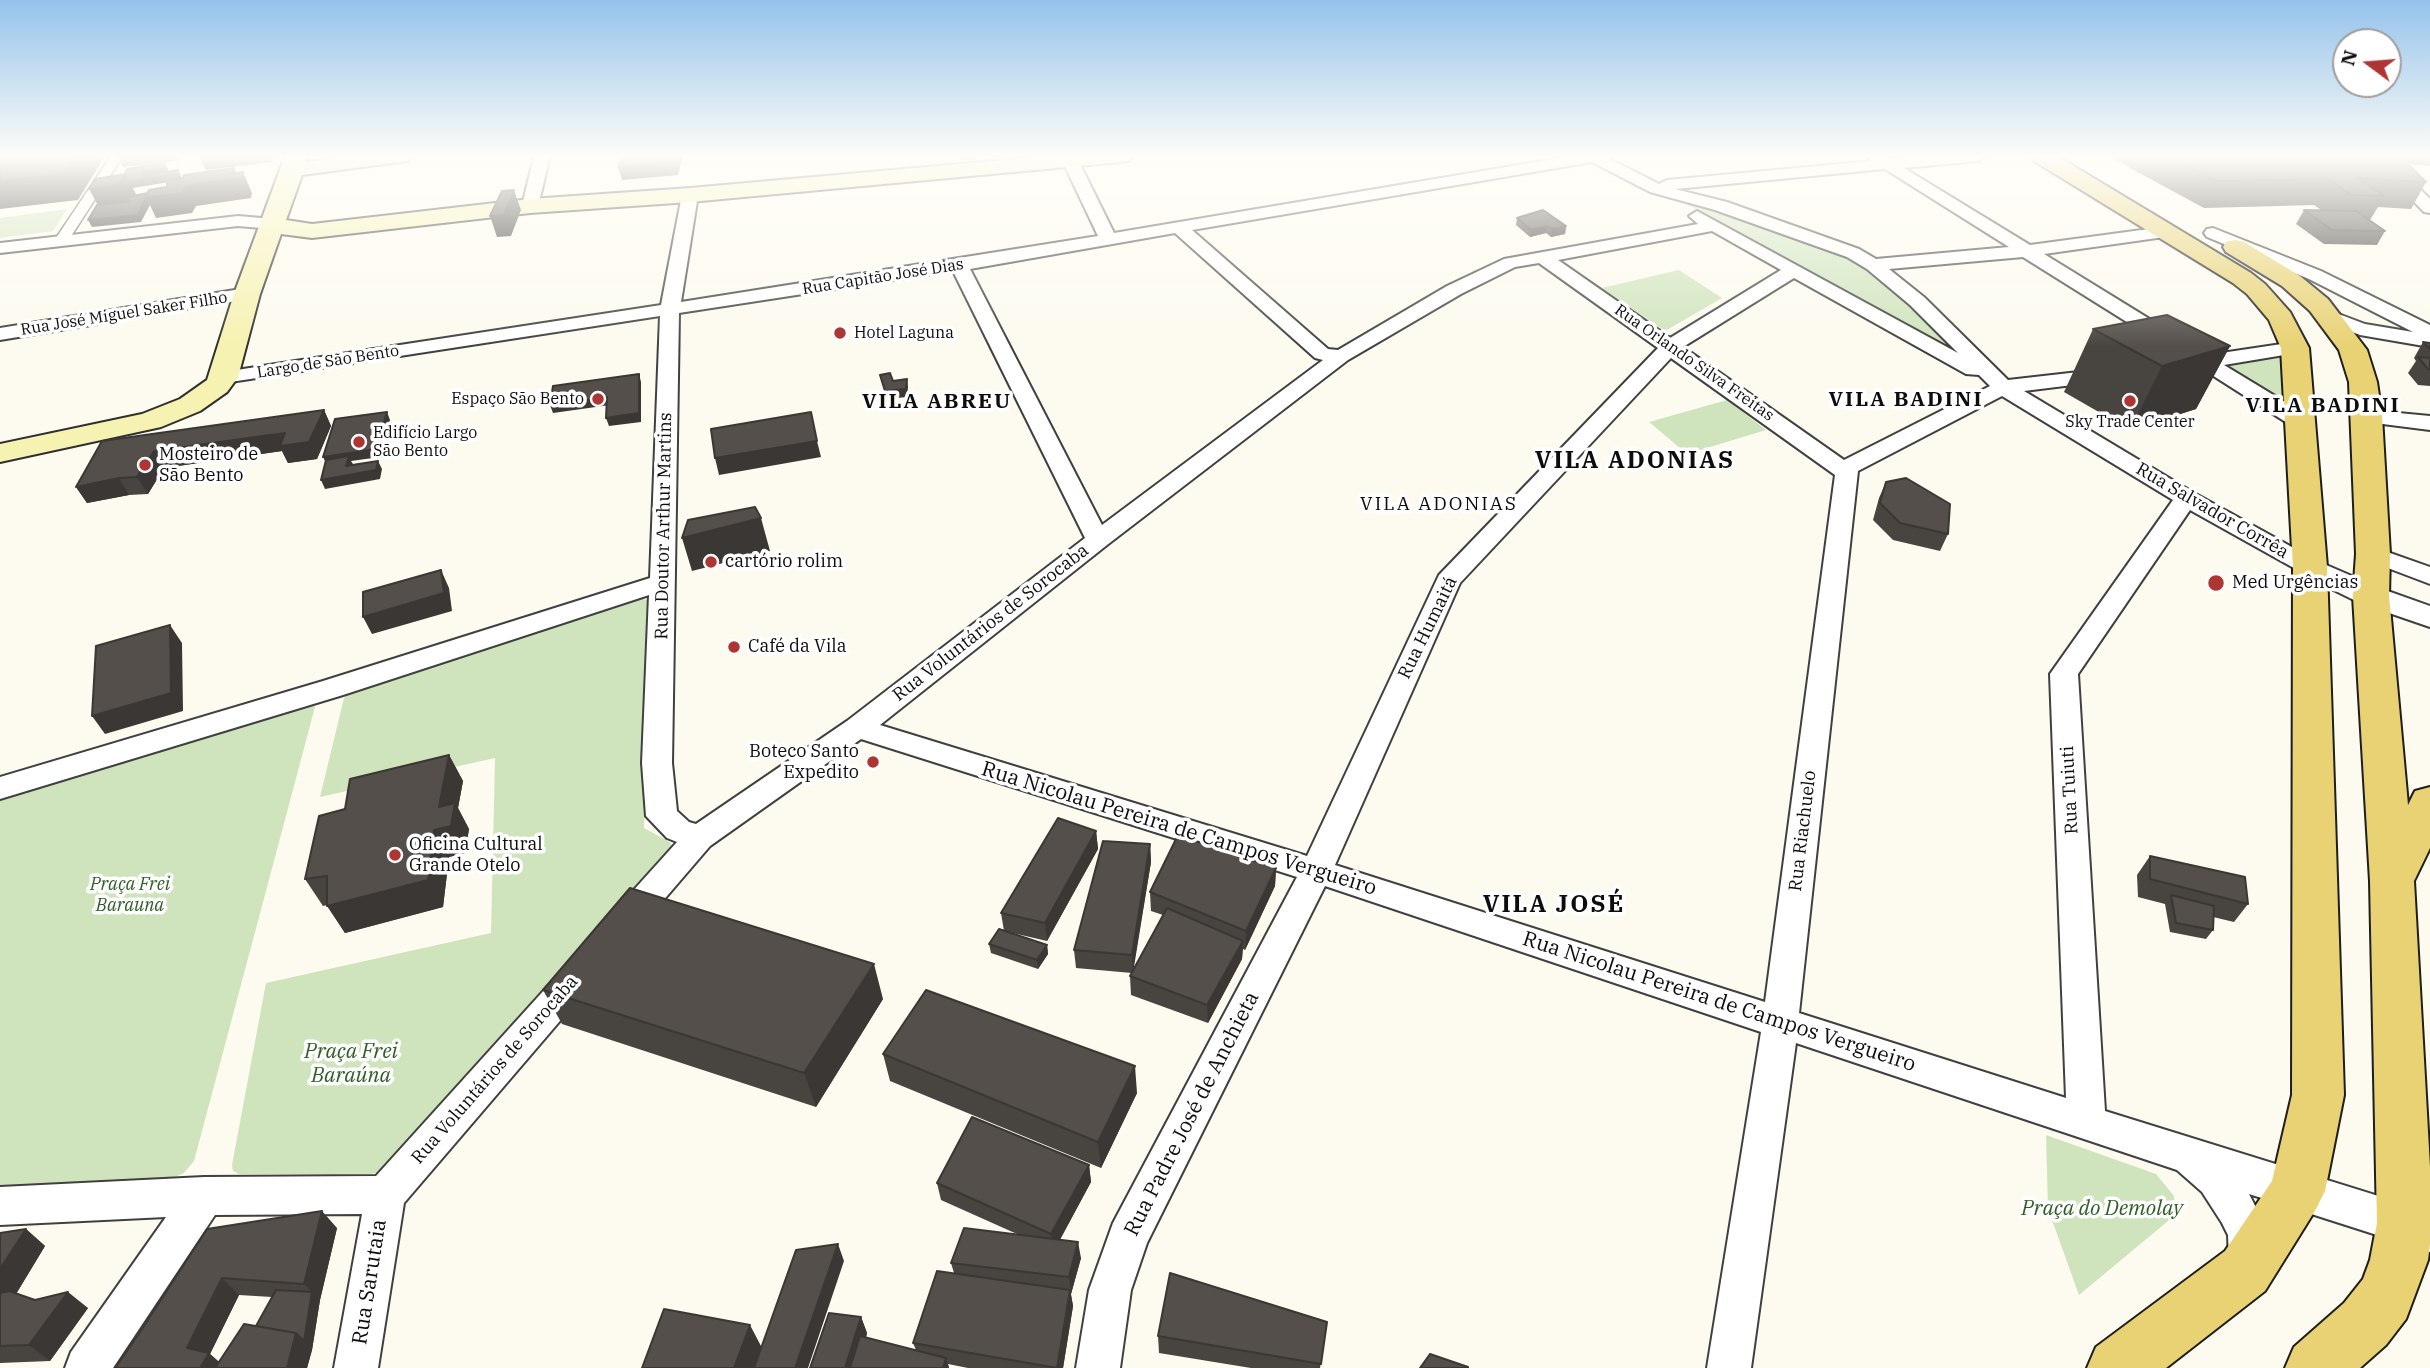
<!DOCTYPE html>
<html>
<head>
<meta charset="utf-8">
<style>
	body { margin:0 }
	#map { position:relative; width:2430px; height:1368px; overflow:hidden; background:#fdfbef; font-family:"IBM Plex Serif",serif }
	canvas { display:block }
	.north { position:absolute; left:2332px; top:28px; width:70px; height:70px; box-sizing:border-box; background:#fff; border:2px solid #9e9e9e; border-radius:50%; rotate:286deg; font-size:19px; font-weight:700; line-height:28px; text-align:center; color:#0d0d0d }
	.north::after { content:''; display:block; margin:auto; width:24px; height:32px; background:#ad3635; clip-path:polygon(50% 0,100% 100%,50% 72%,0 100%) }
</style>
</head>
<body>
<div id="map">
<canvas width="2430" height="1368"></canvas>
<div class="north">N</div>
</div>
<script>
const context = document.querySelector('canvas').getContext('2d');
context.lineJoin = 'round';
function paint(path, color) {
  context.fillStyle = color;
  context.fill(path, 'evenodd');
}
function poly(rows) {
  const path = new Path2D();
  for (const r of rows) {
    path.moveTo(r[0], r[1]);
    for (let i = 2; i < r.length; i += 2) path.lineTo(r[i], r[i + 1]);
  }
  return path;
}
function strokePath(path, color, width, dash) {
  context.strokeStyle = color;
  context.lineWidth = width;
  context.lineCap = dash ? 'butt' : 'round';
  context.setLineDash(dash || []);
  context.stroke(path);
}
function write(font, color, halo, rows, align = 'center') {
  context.font = font + ' "IBM Plex Serif",serif';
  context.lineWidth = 7;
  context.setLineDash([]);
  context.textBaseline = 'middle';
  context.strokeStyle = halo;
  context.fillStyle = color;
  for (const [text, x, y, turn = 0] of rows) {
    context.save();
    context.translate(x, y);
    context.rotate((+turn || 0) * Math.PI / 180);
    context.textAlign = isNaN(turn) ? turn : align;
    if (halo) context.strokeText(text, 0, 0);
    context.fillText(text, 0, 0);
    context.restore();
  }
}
paint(poly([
	[1694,201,1850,255,1914,304,1961,356,1798,269,1683,202],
	[67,209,53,231,0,238,0,218],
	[1679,270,1722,298,1665,331,1602,288],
	[2287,355,2283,399,2263,392,2220,365],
	[1727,400,1766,430,1687,454,1649,422],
	[637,598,648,600,644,828,670,842,672,847,383,1172,370,1174,239,1174,233,1171,232,1165,266,983,491,933,495,758,320,797,344,698,349,693],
	[311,703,315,707,194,1161,184,1173,172,1178,0,1188,0,798],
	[2046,1135,2156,1174,2174,1196,2174,1216,2079,1295,2048,1209]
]), '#cfe4bc');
const pedestrian = poly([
	[111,156,123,156,66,244,56,244,54,241,111,156]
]);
const minor = poly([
	[534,156,550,156,538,206,530,211,522,206,534,156],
	[1060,156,1076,156,1114,233,1572,156,1604,156,1659,184,1667,180,1872,161,1866,156,1885,156,1890,159,1928,156,1986,156,1978,161,1904,168,2030,245,2164,227,2170,228,2173,232,2164,237,2044,254,2208,355,2295,342,2302,344,2305,348,2302,352,2224,365,2308,416,2311,421,2308,426,2292,426,2201,368,2177,369,2174,365,2177,361,2186,359,2023,257,1889,269,1924,297,2008,380,2105,369,2112,371,2115,375,2112,379,2105,381,2024,391,2194,493,2319,562,2323,567,2319,572,2310,575,2301,572,2190,510,2078,674,2105,1111,2430,1212,2430,1252,2249,1194,2269,1233,2271,1261,2265,1275,2250,1281,2235,1275,2229,1261,2228,1235,2222,1223,2202,1192,2177,1170,1796,1043,1751,1368,1707,1368,1761,1032,1325,886,1147,1243,1131,1290,1120,1368,1076,1368,1089,1290,1113,1223,1297,877,861,739,710,846,637,931,625,935,613,931,608,922,613,913,677,842,667,838,646,816,642,763,649,595,343,695,0,799,0,777,323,681,650,578,660,316,224,383,217,381,214,377,217,373,661,305,682,195,690,190,698,195,681,302,1098,236,1060,156],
	[1592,162,1650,192,1715,210,1847,257,1867,269,1910,305,1958,353,1697,211,1689,216,1698,224,1504,259,1447,286,1338,350,1328,349,1192,230,1592,162],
	[1885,169,2009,247,1876,259,1859,249,1727,202,1675,189,1885,169],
	[1712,231,1781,270,1670,338,1558,260,1712,231],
	[1175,233,1315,358,1323,360,1102,525,970,269,1175,233],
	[1539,263,1658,348,1439,575,1307,856,880,725,1107,545,1348,360,1461,294,1515,267,1539,263],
	[953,271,1085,538,847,721,696,824,689,822,677,811,672,763,679,313,953,271],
	[1794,278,1966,374,1979,375,1990,386,1844,460,1683,347,1794,278],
	[1671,358,1835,475,1765,1002,1335,865,1460,583,1671,358],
	[2002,396,2173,500,2050,674,2066,1098,1799,1013,1858,471,2002,396],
	[2370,156,2387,156,2430,199,2430,213,2424,212,2370,156],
	[238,216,273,219,282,224,273,229,238,226,0,253,0,243,238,216],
	[2213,228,2321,271,2430,325,2430,344,2424,346,2360,335,2321,320,2318,316,2328,310,2365,324,2413,332,2309,279,2207,237,2204,233,2207,229,2213,228],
	[247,288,256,294,254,298,0,340,0,328,247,288],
	[2367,410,2430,416,2430,430,2359,421,2356,416,2359,411,2367,410],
	[2373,547,2430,567,2430,584,2364,559,2361,554,2364,549,2373,547],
	[577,963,589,967,594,977,589,987,404,1203,378,1368,334,1368,362,1214,215,1215,113,1368,65,1368,71,1352,166,1217,0,1225,0,1187,204,1177,376,1176,565,967,577,963]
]);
const tertiary = poly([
	[2310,558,2382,589,2430,606,2430,627,2360,603,2299,573,2295,567,2299,561,2310,558]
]);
const secondary = poly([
	[285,156,307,156,305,162,351,156,411,156,408,161,400,162,302,175,286,220,312,224,530,199,690,188,1050,156,1132,156,1129,161,1121,162,690,202,530,213,312,238,281,234,260,294,238,377,227,392,200,411,161,427,0,462,0,444,142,414,180,399,207,380,234,294,285,156]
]);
const primary = poly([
	[2031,156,2057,156,2251,273,2265,284,2290,312,2309,348,2327,567,2344,1095,2325,1191,2316,1209,2265,1291,2166,1368,2087,1368,2096,1347,2225,1251,2272,1181,2292,1095,2293,567,2281,348,2269,320,2247,294,2233,283,2034,161,2031,156],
	[2235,240,2244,242,2300,276,2328,299,2367,350,2377,382,2382,416,2390,554,2389,596,2408,805,2415,791,2430,787,2430,848,2414,881,2430,1167,2430,1244,2428,1260,2406,1319,2386,1345,2360,1368,2285,1368,2294,1347,2344,1303,2363,1279,2370,1260,2377,1223,2370,881,2353,596,2356,554,2349,382,2339,350,2310,311,2282,286,2226,252,2223,247,2226,242,2235,240]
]);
strokePath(pedestrian, '#404040', 3);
strokePath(minor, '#404040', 4);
strokePath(tertiary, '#404040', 4);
strokePath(secondary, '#2f2f2f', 4);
strokePath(primary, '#1e1e1e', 4);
paint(pedestrian, '#fff');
paint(minor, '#fff');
paint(tertiary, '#fff');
paint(secondary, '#f6f2b1');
paint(primary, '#e8d274');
paint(poly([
	[960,156,975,156,975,160,961,160],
	[2108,156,2430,156,2430,166,2408,164,2426,182,2411,209,2378,207,2370,220,2385,231,2377,245,2324,244,2296,224,2304,210,2321,210,2314,205,2204,208],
	[1517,218,1566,226,1565,234,1551,237,1546,233,1530,237,1516,225],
	[2093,329,2230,346,2196,409,2130,430,2064,392],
	[2423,342,2430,343,2430,386,2418,385,2408,373,2416,361,2414,358],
	[324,410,331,426,317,459,288,463,282,451,164,468,148,494,129,495,87,503,76,487],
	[1886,482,1948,534,1940,551,1893,540,1873,520,1879,498],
	[449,755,463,781,458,808,469,829,465,853,449,857,443,907,345,933,327,905,323,906,305,879,345,809],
	[1096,831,1098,849,1047,941,1004,931,1001,913],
	[1150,844,1151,862,1133,969,1163,915,1151,911,1150,892,1276,868,1275,886,1245,950,1243,949,1242,959,1208,1023,1131,995,1130,976,1132,973,1076,968,1074,950],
	[2150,856,2248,904,2234,922,2213,917,2213,930,2206,939,2170,932,2165,904,2138,897,2137,875],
	[989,944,1047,945,1048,954,1038,969,991,953],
	[543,990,883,999,816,1107,562,1024],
	[883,1054,1137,1093,1101,1168,890,1081],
	[1089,1165,1091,1182,1060,1239,1081,1258,1071,1294,1073,1306,1063,1368,968,1368,948,1364,949,1368,810,1368,861,1317,867,1333,866,1338,916,1350,913,1343,954,1273,951,1263,1017,1234,941,1200,937,1183],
	[337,1228,320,1300,312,1350,307,1368,115,1368,138,1335,207,1229],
	[239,1295,272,1297,256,1326,219,1362,210,1354],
	[26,1229,45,1246,16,1294,35,1300,88,1308,50,1361,0,1363,0,1233],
	[1327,1322,1320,1368,1251,1368,1159,1353,1158,1336]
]), '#484440');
paint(poly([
	[75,156,105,156,78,200,0,209,0,181],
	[117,156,183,156,181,160,123,167],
	[207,156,274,156,272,162,206,170,199,157],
	[676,156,683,156,678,175,622,180,618,167],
	[165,162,168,169,167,175,178,170,181,176,181,180,133,188,136,194,131,203,127,197,130,204,100,209,89,189,126,174,142,176,142,172],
	[234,168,239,178,243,172,252,193,251,198,196,206,192,213,156,218,150,205,141,222,92,227,88,220,145,198,232,174],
	[514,190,521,210,511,236,497,237,490,216],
	[1547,226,1546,233,1530,237,1531,230],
	[1566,226,1565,234,1551,237,1552,229],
	[2230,346,2196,409,2130,430,2162,366],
	[639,374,641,382,641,422,609,426,606,418],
	[907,379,908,387,907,397,886,399,885,391],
	[607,397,610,405,553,413,550,405],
	[324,410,331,426,317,459,288,463,282,451,164,468,148,494,137,477,154,451],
	[387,412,390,420,380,457,351,461,353,464,351,474,327,465,323,457],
	[817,441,821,457,719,475,715,458],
	[378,461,382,469,380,479,325,489,321,480],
	[119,478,129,495,87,503,76,487],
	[761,518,770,551,692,571,682,538],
	[441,570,449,588,452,611,372,634,363,617],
	[170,625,182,643,183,711,105,734,92,716],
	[449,755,463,781,458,808,469,829,465,853,449,857,443,907,345,933,327,906,439,807],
	[1096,831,1098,849,1047,941,1045,923],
	[1150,844,1151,862,1133,973,1132,955],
	[1276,868,1275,886,1245,950,1246,931],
	[1243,941,1242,959,1208,1023,1207,1005],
	[1047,945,1048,954,1038,969,1037,960],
	[874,964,883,999,816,1107,804,1073],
	[1135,1066,1137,1093,1101,1168,1098,1142],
	[1089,1165,1091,1182,1054,1251,1051,1234],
	[322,1211,337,1228,320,1300,304,1284],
	[26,1229,45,1246,10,1304,0,1296,0,1269],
	[1078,1242,1081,1258,1071,1294,1069,1277],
	[838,1244,844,1261,808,1368,795,1368],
	[222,1278,239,1295,210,1354,226,1368,200,1368,187,1348],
	[1070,1290,1073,1306,1063,1368,1057,1368],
	[68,1292,88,1308,50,1361,29,1345],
	[312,1292,320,1300,312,1350,307,1368,287,1368,296,1333],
	[861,1317,867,1333,856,1368,845,1368],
	[750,1325,762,1348,755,1368,734,1368],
	[946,1358,949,1368,943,1368]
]), '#3b3734');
const building = poly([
	[3,156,75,156,63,174,0,181,0,160,3,156],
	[623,156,676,156,674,162,618,167,623,156],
	[2168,156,2400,156,2426,182,2357,178,2384,196,2351,195,2328,179,2217,181,2168,156],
	[2406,156,2430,156,2430,158,2406,156],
	[165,162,163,169,142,172,142,176,178,170,178,174,129,181,125,174,127,169,165,162],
	[234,168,232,174,243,172,241,178,186,186,182,193,145,198,149,190,167,187,167,181,183,178,184,175,234,168],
	[126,174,119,184,89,189,95,179,126,174],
	[514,190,504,215,490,216,502,191,514,190],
	[148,193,138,215,88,220,97,205,130,201,127,197,148,193],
	[1543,210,1566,226,1552,229,1547,226,1531,230,1517,218,1543,210],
	[2304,210,2356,211,2385,231,2332,230,2304,210],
	[2167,315,2230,346,2162,366,2093,329,2167,315],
	[2423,342,2430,343,2430,349,2423,342],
	[2418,357,2430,358,2430,369,2428,369,2418,357],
	[890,373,893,381,907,379,906,389,885,391,880,375,890,373],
	[639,374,639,413,606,418,607,397,550,405,553,386,639,374],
	[324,410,309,442,280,446,285,433,154,451,137,477,119,478,76,487,102,441,324,410],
	[387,412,376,449,323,457,335,419,387,412],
	[811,412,817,441,715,458,711,429,811,412],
	[349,456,346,466,378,461,376,470,321,480,326,460,349,456],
	[1906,478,1950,504,1948,534,1900,523,1880,503,1886,482,1906,478],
	[755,507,761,518,682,538,688,520,755,507],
	[441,570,444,593,363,617,363,592,441,570],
	[170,625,171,693,92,716,96,646,170,625],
	[449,755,439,807,455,803,451,826,434,830,428,880,327,906,327,876,305,879,319,816,345,809,350,779,449,755],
	[1058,818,1096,831,1045,923,1001,913,1058,818],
	[1178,835,1276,868,1246,931,1150,892,1178,835],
	[1103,841,1150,844,1132,955,1074,950,1103,841],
	[2150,856,2245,877,2248,904,2150,879,2150,856],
	[630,888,874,964,804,1073,543,990,630,888],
	[2171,895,2214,906,2213,930,2176,923,2171,895],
	[1167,908,1243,941,1207,1005,1130,976,1167,908],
	[999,929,1047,945,1037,960,989,944,999,929],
	[926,990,1135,1066,1098,1142,883,1054,926,990],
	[972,1117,1089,1165,1051,1234,937,1183,972,1117],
	[322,1211,304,1284,222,1278,187,1348,209,1353,200,1368,115,1368,138,1335,207,1229,322,1211],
	[964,1228,1078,1242,1069,1277,951,1263,964,1228],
	[26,1229,0,1269,0,1233,26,1229],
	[838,1244,795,1368,754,1368,796,1250,838,1244],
	[937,1271,1070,1290,1057,1368,913,1343,937,1271],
	[1170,1273,1327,1322,1321,1364,1158,1336,1170,1273],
	[276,1290,312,1292,304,1341,296,1333,256,1326,276,1290],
	[9,1291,35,1300,68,1292,29,1345,0,1346,0,1293,9,1291],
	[664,1309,750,1325,734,1368,642,1368,664,1309],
	[829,1313,861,1317,845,1368,810,1368,829,1313],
	[244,1324,296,1333,287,1368,215,1368,244,1324],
	[860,1336,946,1358,943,1368,850,1368,860,1336],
	[1430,1354,1468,1367,1468,1368,1420,1368,1430,1354]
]);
paint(building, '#544f4b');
strokePath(building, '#3b3734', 2);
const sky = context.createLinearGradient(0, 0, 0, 347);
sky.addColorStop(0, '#95c2eb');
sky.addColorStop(0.45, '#fefdf8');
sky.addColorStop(1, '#fefdf800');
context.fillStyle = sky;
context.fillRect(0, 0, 2430, 347);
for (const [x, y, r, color] of [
	[840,333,7,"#ad3635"],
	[598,399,7,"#ad3635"],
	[2130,401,7,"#ad3635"],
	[359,442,7,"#ad3635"],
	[145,465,7,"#ad3635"],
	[711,562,7,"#ad3635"],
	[2216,583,9,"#ad3635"],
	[734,647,7,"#ad3635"],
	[873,762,7,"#ad3635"],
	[395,855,7,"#ad3635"]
]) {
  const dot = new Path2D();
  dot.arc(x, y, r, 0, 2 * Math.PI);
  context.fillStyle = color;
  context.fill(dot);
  strokePath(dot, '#fff', 2.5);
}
write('16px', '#0d0d0d', '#fff', [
	["Rua Capitão José Dias",883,277,-9],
	["Rua José Miguel Saker Filho",124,314,-9],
	["Largo de São Bento",328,362,-9],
	["Rua Orlando Silva Freitas",1694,363,35]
]);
write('16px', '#0d0d0d', '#fff', [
	["Hotel Laguna",854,333],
	["Espaço São Bento",584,399,"right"],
	["Sky Trade Center",2130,422,"center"],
	["Edifício Largo",373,433],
	["São Bento",373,451]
], 'left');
write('18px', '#0d0d0d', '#fff', [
	["Mosteiro de",159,455],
	["São Bento",159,476],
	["cartório rolim",725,562],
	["Med Urgências",2232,583],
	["Café da Vila",748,647],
	["Boteco Santo",859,752,"right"],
	["Expedito",859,773,"right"],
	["Oficina Cultural",409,845],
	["Grande Otelo",409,866]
], 'left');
write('18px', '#0d0d0d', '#fff', [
	["Rua Salvador Corrêa",2212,511,30],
	["Rua Doutor Arthur Martins",664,526,-89],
	["Rua Voluntários de Sorocaba",991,623,-38],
	["Rua Humaitá",1428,628,-64],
	["Rua Tuiuti",2070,790,-93],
	["Rua Riachuelo",1803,831,-83],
	["Rua Voluntários de Sorocaba",495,1070,-49]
]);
write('italic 18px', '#2e5d25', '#fff', [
	["Praça Frei",130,885],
	["Barauna",130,906]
]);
context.letterSpacing = '2px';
write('19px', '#0d0d0d', '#fff', [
	["VILA ADONIAS",1439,505]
]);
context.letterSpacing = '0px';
context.letterSpacing = '2px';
write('bold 21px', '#0d0d0d', '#fff', [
	["VILA BADINI",1906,400],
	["VILA ABREU",937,402],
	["VILA BADINI",2323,406]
]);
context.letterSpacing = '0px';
write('21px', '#0d0d0d', '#fff', [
	["Rua Nicolau Pereira de Campos Vergueiro",1179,829,17],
	["Rua Nicolau Pereira de Campos Vergueiro",1719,1002,18],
	["Rua Padre José de Anchieta",1192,1114,-63],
	["Rua Sarutaia",370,1282,-81]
]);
write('italic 21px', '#2e5d25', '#fff', [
	["Praça Frei",351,1052],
	["Baraúna",351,1076],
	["Praça do Demolay",2102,1209]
]);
context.letterSpacing = '2px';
write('bold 24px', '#0d0d0d', '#fff', [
	["VILA ADONIAS",1635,461],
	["VILA JOSÉ",1554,905]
]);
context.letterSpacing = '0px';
</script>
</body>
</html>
